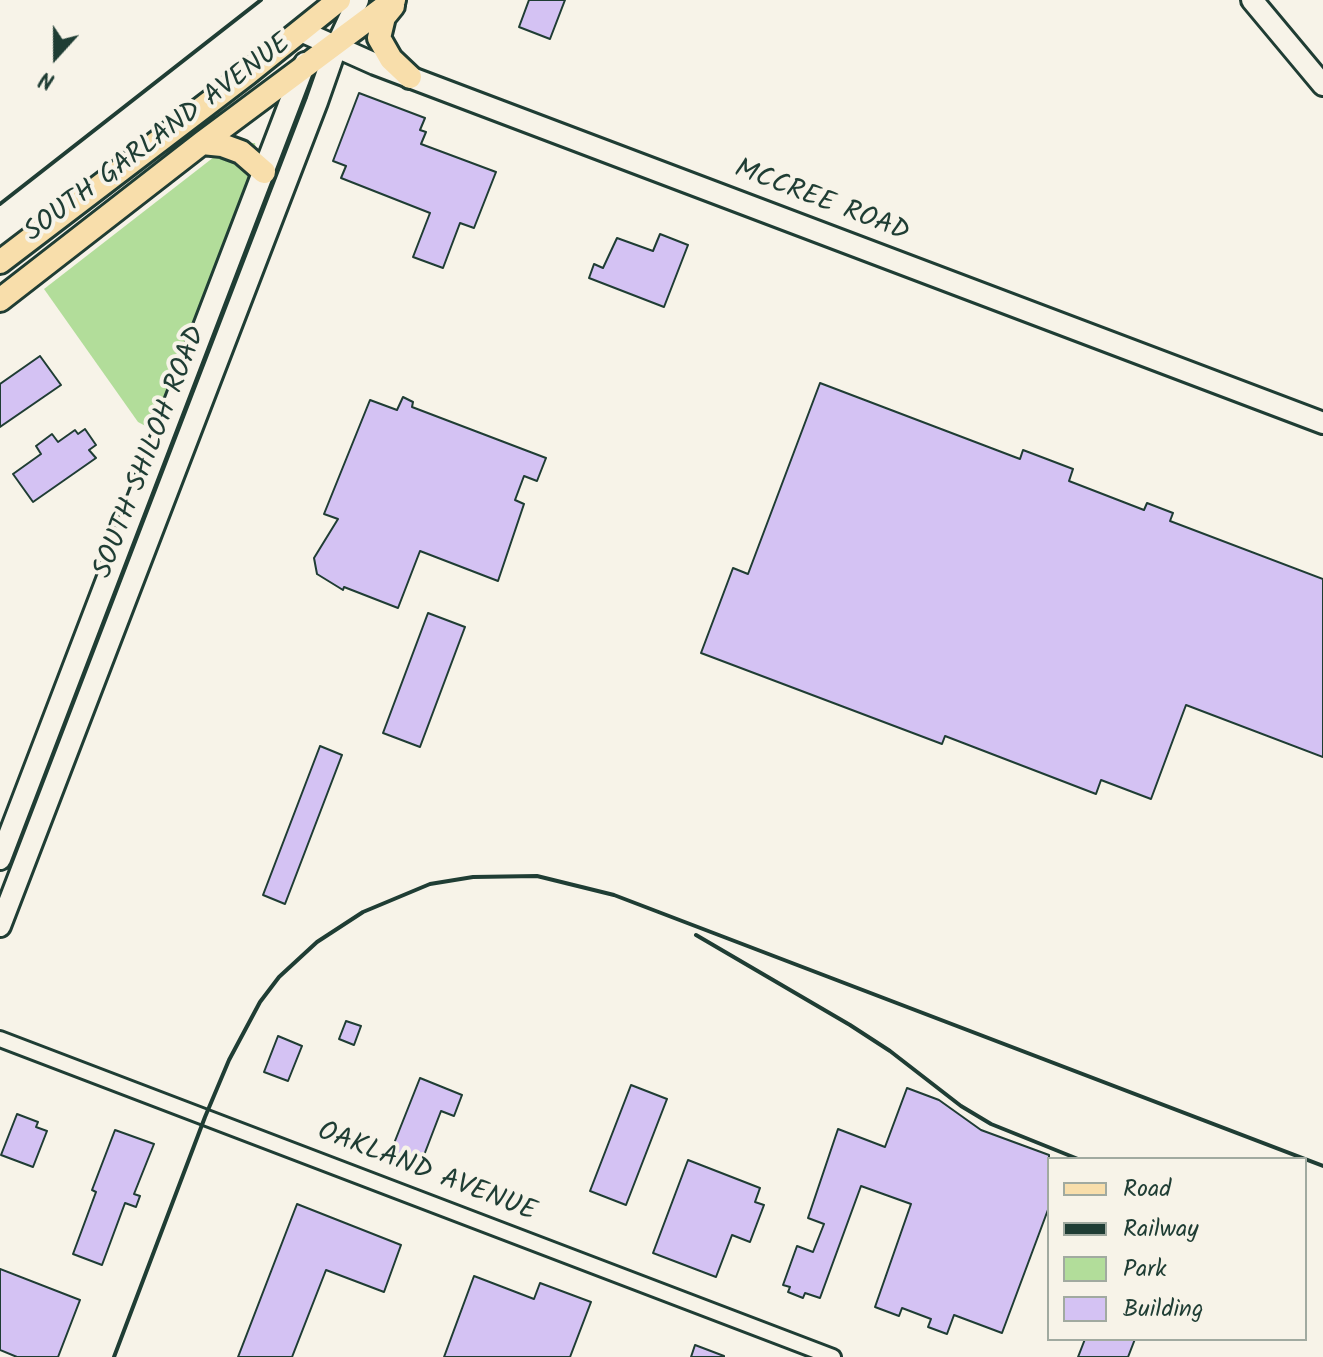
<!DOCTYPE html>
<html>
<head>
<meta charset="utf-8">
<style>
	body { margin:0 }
	#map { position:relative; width:1323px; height:1357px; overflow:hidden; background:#f7f3e8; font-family:Kalam,sans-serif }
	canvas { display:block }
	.legend { position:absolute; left:1047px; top:1157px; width:260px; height:184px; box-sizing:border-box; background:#f7f3e8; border:2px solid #a1aaa0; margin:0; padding:10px 14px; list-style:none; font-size:24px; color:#1f3d34 }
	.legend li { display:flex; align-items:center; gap:16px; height:40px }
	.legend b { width:40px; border:2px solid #a1aaa0 }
	.north { position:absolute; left:16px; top:16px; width:80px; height:80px; -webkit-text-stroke:6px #f7f3e8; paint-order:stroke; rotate:201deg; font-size:22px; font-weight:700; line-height:32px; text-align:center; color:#1f3d34 }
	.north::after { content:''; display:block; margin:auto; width:28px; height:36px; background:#1f3d34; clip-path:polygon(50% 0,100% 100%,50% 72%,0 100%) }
</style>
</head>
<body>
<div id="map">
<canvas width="1323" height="1357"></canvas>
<ul class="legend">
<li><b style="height:10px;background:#f8deab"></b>Road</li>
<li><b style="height:10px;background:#1f3d34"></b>Railway</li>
<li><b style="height:22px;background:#b2dd9a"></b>Park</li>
<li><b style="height:22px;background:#d4c2f3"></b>Building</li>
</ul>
<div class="north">N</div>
</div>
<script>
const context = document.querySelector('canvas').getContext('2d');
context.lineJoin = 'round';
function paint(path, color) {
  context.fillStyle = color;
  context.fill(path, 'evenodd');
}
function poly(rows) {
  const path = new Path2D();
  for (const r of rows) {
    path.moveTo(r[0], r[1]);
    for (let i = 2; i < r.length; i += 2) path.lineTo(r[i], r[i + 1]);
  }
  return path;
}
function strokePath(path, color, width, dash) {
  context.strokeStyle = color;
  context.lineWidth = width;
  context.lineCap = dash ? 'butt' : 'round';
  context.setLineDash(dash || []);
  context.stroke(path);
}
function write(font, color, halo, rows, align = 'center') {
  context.font = font + ' Kalam,sans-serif';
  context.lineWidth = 8;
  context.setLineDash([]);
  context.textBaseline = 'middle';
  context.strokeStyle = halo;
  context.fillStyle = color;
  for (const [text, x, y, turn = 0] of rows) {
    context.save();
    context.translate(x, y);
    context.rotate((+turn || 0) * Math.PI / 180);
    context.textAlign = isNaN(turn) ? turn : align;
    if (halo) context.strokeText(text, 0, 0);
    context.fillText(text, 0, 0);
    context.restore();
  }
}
paint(poly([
	[232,143,255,143,259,168,157,432,138,422,44,289]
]), '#b2dd9a');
const building = poly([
	[529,0,565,0,550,39,519,27,529,0],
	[359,93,425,118,420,130,426,132,421,144,496,172,474,228,460,223,443,268,413,257,430,213,341,178,346,166,333,161,359,93],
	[660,234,688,245,664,307,589,278,594,264,603,268,617,238,653,251,660,234],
	[40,356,61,385,0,427,0,384,40,356],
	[820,383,1020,459,1023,450,1073,469,1069,481,1144,510,1147,503,1173,513,1170,521,1323,579,1323,757,1186,705,1151,799,1101,780,1096,794,945,736,942,744,701,653,733,568,748,574,820,383],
	[403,397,413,402,412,407,546,458,537,481,524,476,515,500,524,504,498,581,420,551,398,608,344,587,343,590,317,574,314,558,338,519,324,514,370,400,397,410,403,397],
	[85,429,96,445,89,450,96,458,33,502,13,474,41,454,36,446,52,434,58,442,75,430,78,434,85,429],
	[428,613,465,627,420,747,383,733,428,613],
	[320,746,342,755,285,904,263,895,320,746],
	[346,1021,361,1026,354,1045,339,1039,346,1021],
	[278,1036,302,1046,288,1081,264,1072,278,1036],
	[420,1078,462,1095,454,1116,441,1111,421,1163,391,1151,420,1078],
	[631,1085,667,1099,626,1205,590,1191,631,1085],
	[907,1088,939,1100,981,1130,1049,1155,1049,1207,1002,1333,954,1315,947,1334,928,1327,931,1319,902,1308,899,1316,875,1307,911,1204,861,1186,820,1298,805,1293,803,1298,788,1292,790,1287,783,1285,797,1246,813,1252,824,1224,808,1218,838,1129,885,1147,907,1088],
	[17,1114,38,1122,36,1127,47,1131,33,1167,1,1155,17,1114],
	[115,1130,154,1144,134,1194,140,1196,136,1207,125,1203,102,1265,73,1254,96,1192,92,1190,115,1130],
	[688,1160,760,1188,755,1202,764,1205,750,1242,732,1235,716,1277,653,1253,688,1160],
	[297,1204,401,1245,384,1292,326,1270,292,1357,238,1357,297,1204],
	[0,1269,80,1300,58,1357,17,1357,0,1350,0,1269],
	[474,1276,534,1299,540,1283,591,1302,570,1357,444,1357,474,1276],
	[1085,1339,1135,1339,1128,1357,1078,1357,1085,1339],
	[695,1345,724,1356,724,1357,691,1357,695,1345]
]);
paint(building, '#d4c2f3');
strokePath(building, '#1f3d34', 2);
const minor = poly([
	[0,1039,833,1357]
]);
const secondary = poly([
	[1252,0,1323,85],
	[301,31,375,64,1323,423],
	[0,859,305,63],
	[0,926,317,102,337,45,358,0]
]);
const primary = poly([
	[393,6,384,17,379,38,391,59,410,77],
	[202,143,222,145,241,152,264,172],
	[0,262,248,73,339,0],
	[0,300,202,143,394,0]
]);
strokePath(minor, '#1f3d34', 20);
strokePath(secondary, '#1f3d34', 26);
strokePath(primary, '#1f3d34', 28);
strokePath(minor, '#f7f3e8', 14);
strokePath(secondary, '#f7f3e8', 20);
strokePath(primary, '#f8deab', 22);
strokePath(poly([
	[0,204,261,0],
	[696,935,850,1025,890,1051,961,1106,991,1124,1078,1159],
	[114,1357,205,1117,229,1060,260,1002,279,977,317,942,363,912,430,884,473,877,537,876,614,895,1323,1166]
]), '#1f3d34', 4);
write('28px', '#1f3d34', '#f7f3e8', [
	["SOUTH GARLAND AVENUE",159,140,-37],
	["MCCREE ROAD",821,203,21],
	["SOUTH SHILOH ROAD",152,453,-69],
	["OAKLAND AVENUE",426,1174,21]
]);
</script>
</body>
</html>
